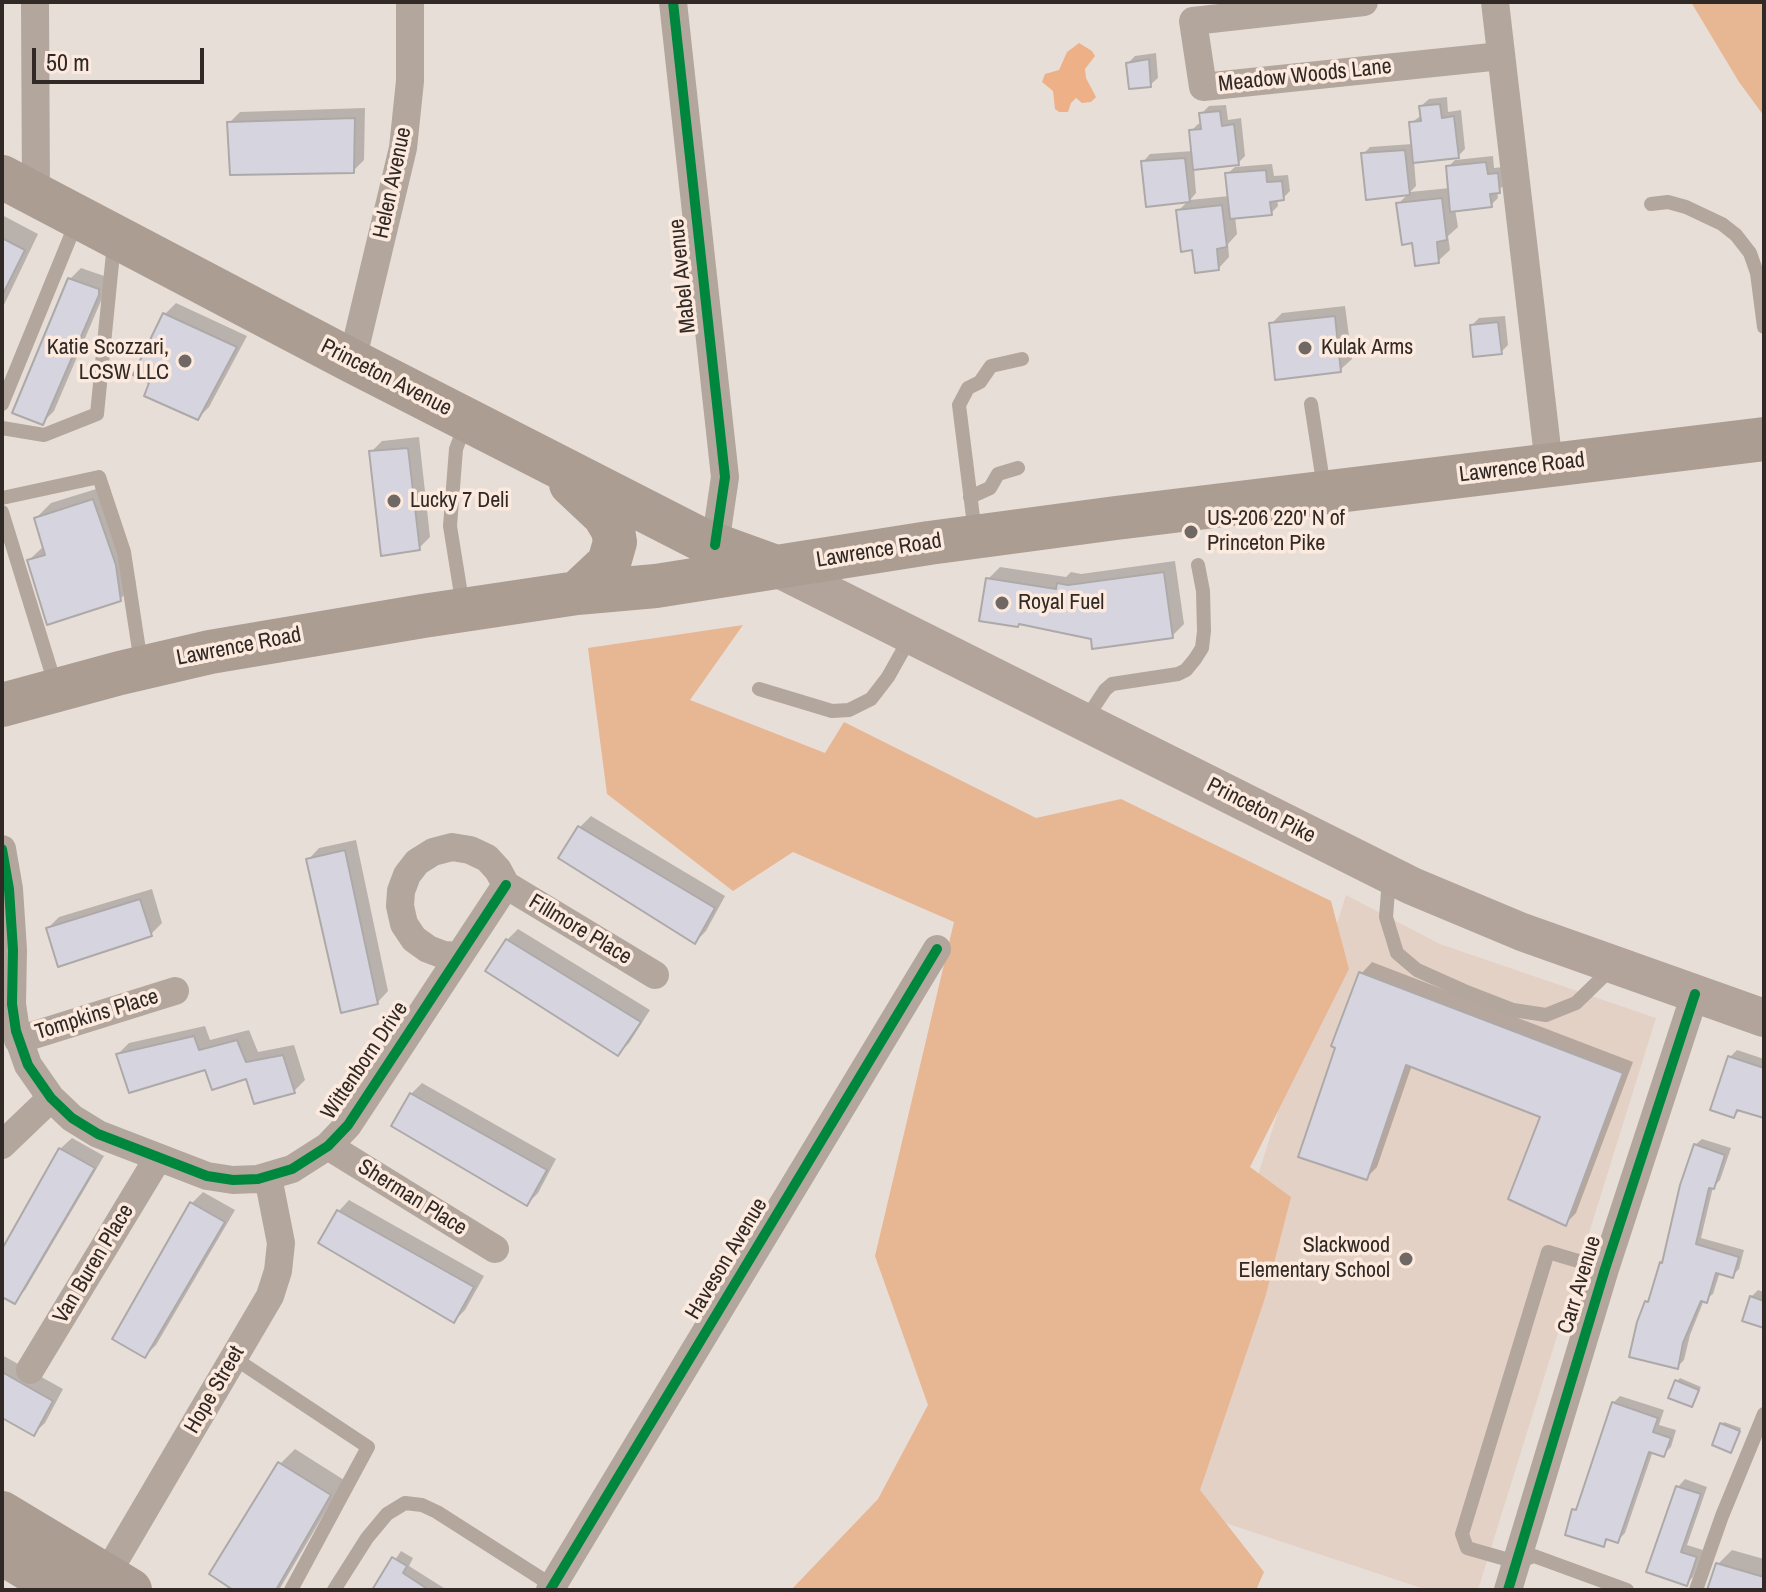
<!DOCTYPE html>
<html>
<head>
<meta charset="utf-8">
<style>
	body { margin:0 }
	#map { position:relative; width:1766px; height:1592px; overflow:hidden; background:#e8ded8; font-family:"Archivo Narrow",sans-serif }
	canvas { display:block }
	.frame { position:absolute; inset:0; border:4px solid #302925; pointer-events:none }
	.scale { position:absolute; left:32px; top:48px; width:172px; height:36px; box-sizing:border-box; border:4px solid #302925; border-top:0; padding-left:10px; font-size:24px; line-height:28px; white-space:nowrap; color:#302925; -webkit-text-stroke:6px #fdeade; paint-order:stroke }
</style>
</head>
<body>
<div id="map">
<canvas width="1766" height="1592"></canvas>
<div class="frame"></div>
<div class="scale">50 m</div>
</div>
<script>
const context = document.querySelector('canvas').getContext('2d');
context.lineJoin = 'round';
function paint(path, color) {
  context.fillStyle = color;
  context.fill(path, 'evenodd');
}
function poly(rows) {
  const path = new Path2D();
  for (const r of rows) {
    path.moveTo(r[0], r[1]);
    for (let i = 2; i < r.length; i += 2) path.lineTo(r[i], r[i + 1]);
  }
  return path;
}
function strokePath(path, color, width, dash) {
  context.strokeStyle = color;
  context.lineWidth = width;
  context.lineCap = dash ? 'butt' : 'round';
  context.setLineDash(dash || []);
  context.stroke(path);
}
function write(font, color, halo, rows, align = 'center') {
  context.font = font + ' "Archivo Narrow",sans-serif';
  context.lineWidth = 7;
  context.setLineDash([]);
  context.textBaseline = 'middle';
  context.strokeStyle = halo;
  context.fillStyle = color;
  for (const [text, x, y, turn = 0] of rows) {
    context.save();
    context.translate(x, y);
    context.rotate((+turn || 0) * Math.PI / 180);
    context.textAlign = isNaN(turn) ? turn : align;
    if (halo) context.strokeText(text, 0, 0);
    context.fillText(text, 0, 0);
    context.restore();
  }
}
paint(poly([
	[1346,895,1440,944,1656,1018,1478,1590,1427,1590,1156,1500]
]), '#e4d1c6');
paint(poly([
	[1691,2,1764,2,1764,116,1739,82],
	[743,625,690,700,825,753,844,722,1036,818,1121,799,1331,901,1349,969,1250,1167,1291,1197,1265,1298,1200,1490,1264,1572,1256,1590,791,1590,878,1499,928,1405,875,1256,954,922,793,852,733,891,607,794,588,648]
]), '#e7b693');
paint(poly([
	[1079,43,1092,51,1095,56,1085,69,1086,78,1096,97,1091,102,1082,103,1076,98,1071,103,1068,112,1059,112,1055,109,1053,91,1042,82,1045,74,1059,70,1067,52]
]), '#eeb187');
paint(poly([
	[1156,53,1158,78,1150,85,1128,63,1135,56],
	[1447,97,1448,112,1461,110,1465,149,1458,156,1414,161,1416,186,1410,192,1450,188,1448,167,1455,160,1493,156,1494,168,1504,167,1506,184,1497,191,1498,198,1491,205,1455,209,1458,227,1448,236,1450,250,1438,261,1414,240,1399,203,1409,193,1363,154,1370,147,1413,144,1411,123,1422,115,1421,106,1429,99],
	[1226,105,1228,120,1241,118,1245,156,1238,163,1194,168,1196,193,1190,200,1229,196,1227,174,1235,167,1272,164,1274,176,1288,175,1290,191,1283,198,1277,199,1278,206,1271,213,1235,217,1237,234,1228,244,1229,257,1218,269,1194,248,1178,211,1189,200,1143,162,1150,154,1193,151,1191,131,1198,124,1202,123,1201,114,1209,106],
	[365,108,364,160,353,171,229,123,240,112],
	[2,215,38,234,2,309],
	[81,268,110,278,109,282,54,411,43,422,70,279],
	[176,303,247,336,209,407,198,418,165,314],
	[1345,306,1352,359,1340,370,1271,324,1282,313],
	[1505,316,1508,345,1501,352,1472,325,1479,318],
	[419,437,430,537,419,548,371,452,382,441],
	[109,485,136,584,120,599,29,560,44,546,36,518,51,503],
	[1175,561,1184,624,1172,636,1093,637,1020,623,1018,625,988,579,1000,567,1066,577,1071,572,1081,574],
	[591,816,725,896,706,931,695,942,561,858,580,827],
	[356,840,388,991,377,1003,308,860,319,848],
	[152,889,162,923,151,934,48,928,59,917],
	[518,929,650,1010,629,1043,618,1054,507,940],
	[1372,962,1633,1062,1576,1213,1565,1224,1542,1116,1412,1065,1377,1167,1366,1178,1361,974],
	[205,1026,210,1040,249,1030,258,1052,294,1045,305,1080,294,1091,248,1077,118,1054,129,1043],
	[1737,1050,1764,1059,1764,1116,1741,1109,1734,1116,1730,1057],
	[422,1083,556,1159,538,1193,527,1204,411,1094],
	[72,1138,104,1156,25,1290,14,1302,2,1295,2,1253,60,1149],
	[1702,1139,1731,1148,1720,1180,1713,1187,1701,1238,1744,1250,1739,1269,1732,1276,1720,1272,1713,1294,1704,1300,1690,1335,1684,1360,1677,1367,1647,1302,1665,1260,1695,1145],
	[203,1192,235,1210,156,1345,145,1356,192,1203],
	[349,1200,484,1276,465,1310,454,1321,338,1212],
	[1758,1290,1764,1292,1764,1326,1751,1297],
	[2,1355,63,1389,45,1423,33,1434,2,1416],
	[1680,1378,1701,1387,1692,1405,1677,1381],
	[1620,1396,1664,1410,1659,1425,1676,1430,1671,1447,1664,1454,1653,1451,1625,1533,1618,1540,1610,1538,1603,1544,1574,1510,1581,1503,1613,1403],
	[1724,1422,1741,1428,1731,1450,1722,1425],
	[295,1449,344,1480,279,1590,237,1590,280,1464],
	[1685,1479,1707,1487,1687,1545,1703,1550,1693,1577,1686,1584,1649,1571,1678,1487],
	[1732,1550,1764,1559,1764,1590,1709,1590,1718,1564],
	[401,1551,413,1558,409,1566,447,1590,375,1590]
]), '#0003');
const building = poly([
	[1149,59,1151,87,1129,89,1126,63,1149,59],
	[1440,104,1442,118,1454,116,1459,158,1413,163,1409,122,1421,121,1419,106,1440,104],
	[1220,111,1222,126,1234,124,1239,165,1193,170,1189,130,1201,129,1199,113,1220,111],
	[355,118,354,173,230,175,227,122,355,118],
	[1405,150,1410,195,1366,200,1361,153,1405,150],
	[1185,158,1190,202,1146,207,1141,161,1185,158],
	[1486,162,1488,174,1498,173,1500,193,1490,194,1492,207,1450,212,1446,166,1486,162],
	[1266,170,1267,182,1282,181,1284,200,1270,202,1272,215,1230,219,1225,173,1266,170],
	[1442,198,1447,240,1437,242,1439,263,1415,266,1412,243,1402,245,1396,203,1442,198],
	[1222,205,1227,247,1217,249,1219,270,1195,273,1192,250,1181,252,1176,210,1222,205],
	[2,238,25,250,2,296,2,238],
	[68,278,99,289,99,295,43,425,12,413,68,278],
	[163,313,237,347,198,420,144,396,149,383,133,375,163,313],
	[1335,316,1341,372,1275,380,1269,323,1335,316],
	[1498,322,1502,354,1473,357,1470,325,1498,322],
	[408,448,420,550,381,556,369,451,408,448],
	[93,499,116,565,121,601,47,625,27,560,45,555,34,518,93,499],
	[1164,572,1173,638,1092,649,1091,639,1019,624,1018,627,979,621,986,578,1056,589,1057,583,1068,585,1164,572],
	[578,826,715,908,695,944,558,858,578,826],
	[345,850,378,1004,341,1013,306,859,345,850],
	[140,899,152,936,58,967,46,928,140,899],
	[506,939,641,1022,618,1056,485,971,506,939],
	[1359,972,1623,1073,1566,1226,1508,1199,1540,1117,1406,1065,1367,1180,1298,1157,1335,1048,1331,1046,1359,972],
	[194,1036,199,1050,237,1040,246,1062,283,1055,295,1093,254,1104,246,1079,212,1090,205,1070,129,1093,116,1054,194,1036],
	[1728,1056,1764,1068,1764,1118,1737,1110,1734,1118,1710,1110,1728,1056],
	[410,1093,547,1170,527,1206,391,1126,410,1093],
	[1694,1144,1725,1155,1714,1189,1709,1188,1696,1244,1739,1257,1733,1278,1716,1273,1707,1303,1701,1301,1683,1343,1678,1369,1629,1357,1637,1322,1645,1301,1648,1302,1660,1262,1662,1263,1680,1185,1694,1144],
	[59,1148,95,1168,15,1304,2,1297,2,1249,59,1148],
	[190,1202,225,1222,145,1358,112,1339,190,1202],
	[337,1210,474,1287,454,1323,318,1243,337,1210],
	[1750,1296,1764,1301,1764,1328,1742,1321,1750,1296],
	[2,1372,53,1401,34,1436,2,1418,2,1372],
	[1675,1380,1699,1390,1692,1407,1668,1398,1675,1380],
	[1612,1402,1658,1418,1653,1432,1671,1438,1664,1457,1649,1452,1618,1543,1606,1539,1604,1547,1565,1535,1572,1509,1576,1510,1612,1402],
	[1720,1423,1740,1431,1731,1453,1712,1445,1720,1423],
	[278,1462,331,1495,276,1590,233,1590,209,1574,278,1462],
	[1676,1486,1701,1494,1681,1552,1697,1557,1687,1586,1646,1572,1676,1486],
	[392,1557,407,1566,403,1573,429,1590,372,1590,392,1557],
	[1716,1563,1764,1577,1764,1590,1707,1590,1716,1563]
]);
paint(building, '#d6d4de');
strokePath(building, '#ada9a9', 2);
strokePath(poly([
	[1651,204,1668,202,1686,207,1722,224,1736,235,1750,253,1757,273,1764,327],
	[2,404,76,223],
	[1311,404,1324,488],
	[2,428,44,435,97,414,114,243],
	[970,497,990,488,998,474,1018,468],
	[2,498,99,477,124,552,141,663],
	[2,512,56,687],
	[975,533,959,405,968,388,980,382,991,366,1022,359],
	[463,607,450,526,456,449,462,433,470,425],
	[759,689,832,711,849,710,871,699,888,677,911,636],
	[1084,722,1105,690,1112,684,1178,674,1186,670,1195,659,1202,648,1204,631,1203,591,1198,565],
	[1389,879,1386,917,1397,953,1417,970,1464,991,1513,1010,1546,1015,1576,1003,1613,967],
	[1605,1269,1548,1252,1462,1534,1467,1548,1516,1562,1534,1556,1627,1590],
	[234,1358,368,1447,291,1590],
	[334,1590,367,1538,387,1514,405,1503,422,1505,437,1512,553,1586],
	[1696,1590,1722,1516,1764,1414]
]), '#b2a69d', 14);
strokePath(poly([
	[35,2,36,195],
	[673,2,725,477,715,545],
	[1364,2,1193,21,1203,87,1501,56],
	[1495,2,1549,465],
	[352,361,403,148,410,81,410,2],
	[2,849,9,889,13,950,12,1004,16,1031,28,1065,51,1098,72,1118,98,1134,207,1176,233,1180,258,1179,292,1169,328,1146,348,1125,506,885],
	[506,885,655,975],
	[459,956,444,955,428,949,414,939,404,924,400,906,401,891,407,875,417,862,433,852,452,847,470,850,487,858,498,870,506,885],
	[18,1040,175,991],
	[2,1145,51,1098],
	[328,1146,495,1249],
	[30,1370,158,1158],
	[98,1589,270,1296,278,1271,281,1243,268,1177],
	[550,1590,937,949],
	[1508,1590,1605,1269,1695,994]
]), '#b2a69d', 28);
strokePath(poly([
	[775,567,1412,886,1522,932,1764,1018]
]), '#b2a49b', 38);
strokePath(poly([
	[2,177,352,361,704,541,773,566],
	[571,484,604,515,613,530,615,542,609,563,577,593],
	[2,705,120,673,210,652,423,616,577,593,656,586,929,543,1116,518,1764,439],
	[2,1513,130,1590],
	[2,1553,63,1590]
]), '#ac9d92', 44);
strokePath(poly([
	[673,2,725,477,715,545],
	[2,849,9,889,13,950,12,1004,16,1031,28,1065,51,1098,72,1118,98,1134,207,1176,233,1180,258,1179,292,1169,328,1146,348,1125,506,885],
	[550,1590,937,949],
	[1508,1590,1605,1269,1695,994]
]), '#00873e', 10);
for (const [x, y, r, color] of [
	[1305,348,8,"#706864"],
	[185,361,8,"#706864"],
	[394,501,8,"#706864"],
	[1191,532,8,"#706864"],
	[1002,603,8,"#706864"],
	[1406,1259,8,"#706864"]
]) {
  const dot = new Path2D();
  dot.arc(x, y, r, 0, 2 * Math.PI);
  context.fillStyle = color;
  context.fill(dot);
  strokePath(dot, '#fdeade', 3);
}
write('22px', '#302925', '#fdeade', [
	["Meadow Woods Lane",1305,76,-6],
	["Helen Avenue",393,183,-78],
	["Mabel Avenue",683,276,-96],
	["Princeton Avenue",386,378,27],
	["Lawrence Road",1522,468,-7],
	["Lawrence Road",879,551,-9],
	["Lawrence Road",239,647,-11],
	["Princeton Pike",1261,811,27],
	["Fillmore Place",580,930,31],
	["Tompkins Place",97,1015,-17],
	["Wittenborn Drive",365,1061,-56],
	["Sherman Place",412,1198,32],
	["Haveson Avenue",727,1259,-59],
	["Van Buren Place",94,1264,-59],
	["Carr Avenue",1580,1285,-73],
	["Hope Street",215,1390,-60]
]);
write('22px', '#302925', '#fdeade', [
	["Katie Scozzari,",169,348,"right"],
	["LCSW LLC",169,373,"right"],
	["Kulak Arms",1321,348],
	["Lucky 7 Deli",410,501],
	["US-206 220' N of",1207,519],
	["Princeton Pike",1207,544],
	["Royal Fuel",1018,603],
	["Slackwood",1390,1246,"right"],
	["Elementary School",1390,1271,"right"]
], 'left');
</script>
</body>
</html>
